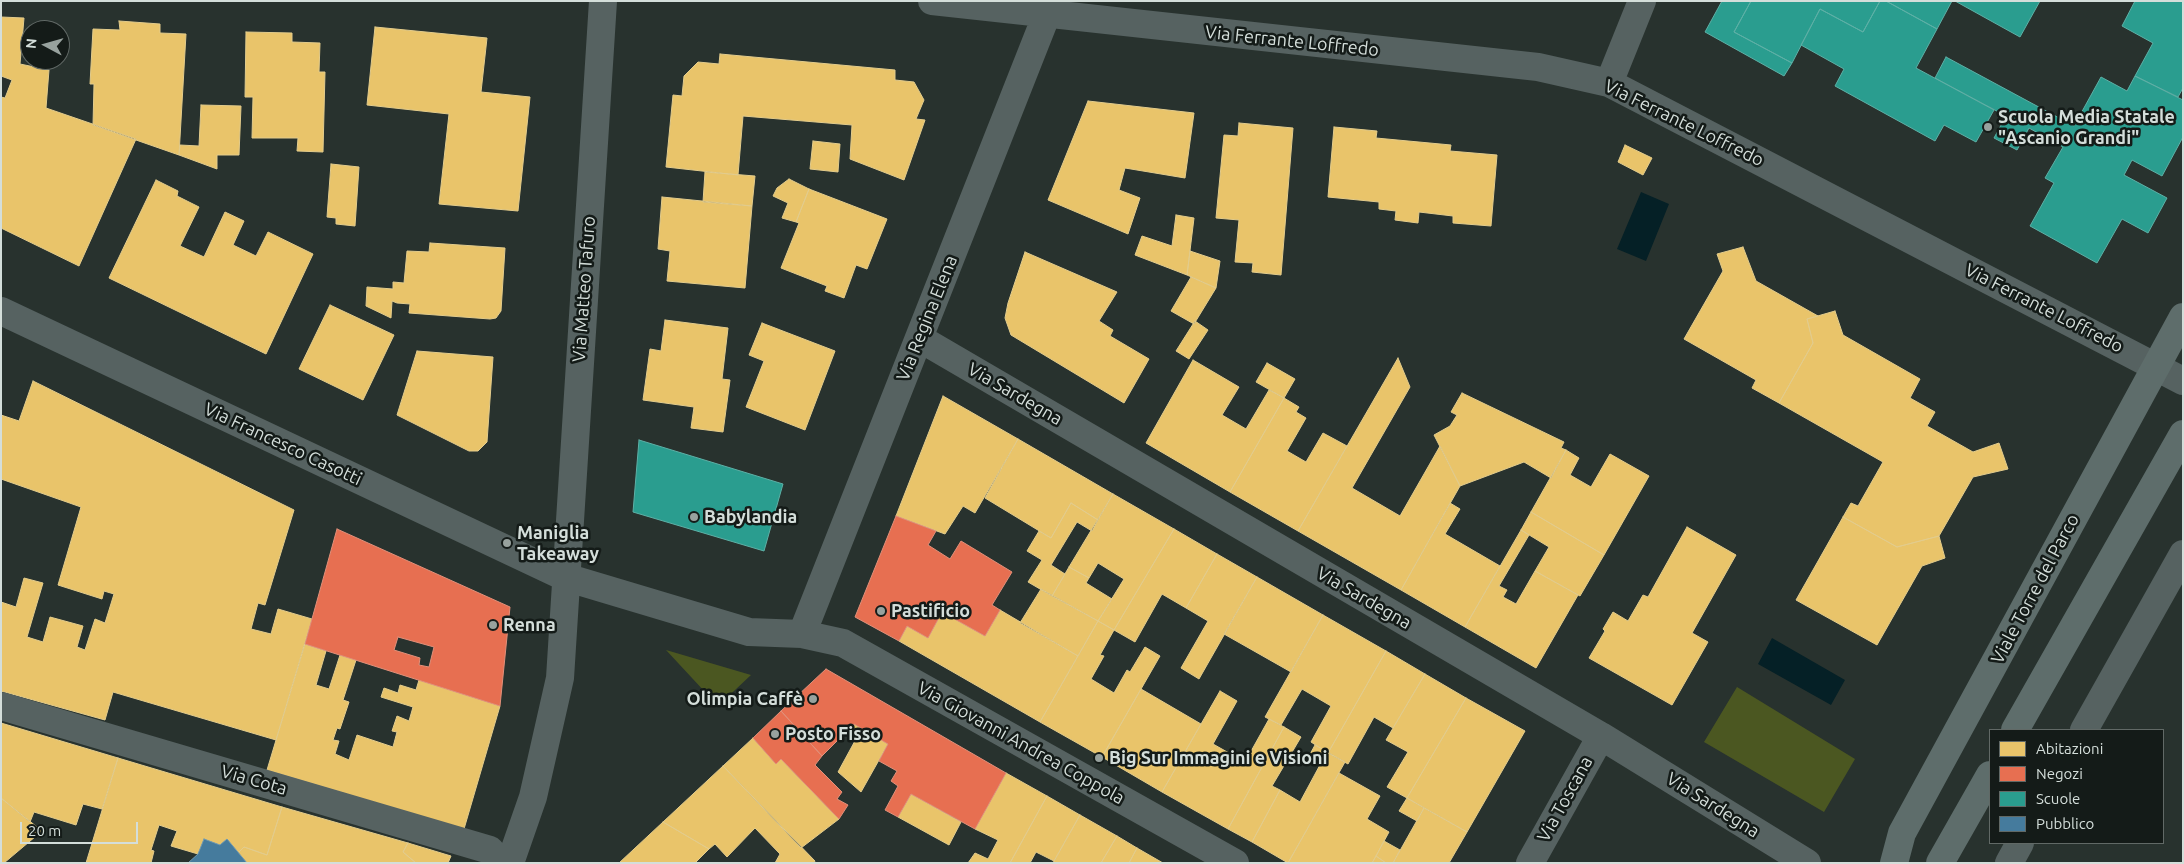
<!DOCTYPE html>
<html>
<head>
<meta charset="utf-8">
<style>
	body { margin:0 }
	#map { position:relative; width:2184px; height:864px; overflow:hidden; background:#28322e; font-family:Ubuntu,sans-serif }
	canvas { display:block }
	.frame { position:absolute; inset:0; border:2px solid #d4deda; pointer-events:none }
	.legend { position:absolute; left:1989px; top:729px; width:175px; height:115px; box-sizing:border-box; background:#141b18; border:1px solid #616966; margin:0; padding:6px 9px; list-style:none; font-size:15px; color:#d4deda }
	.legend li { display:flex; align-items:center; gap:10px; height:25px }
	.legend b { width:25px; border:1px solid #616966 }
	.north { position:absolute; left:20px; top:20px; width:50px; height:50px; box-sizing:border-box; background:#141b18; border:1px solid #616966; border-radius:50%; rotate:276deg; font-size:14px; font-weight:700; line-height:20px; text-align:center; color:#d4deda }
	.north::after { content:''; display:block; margin:auto; width:18px; height:22px; background:#98a29e; clip-path:polygon(50% 0,100% 100%,50% 72%,0 100%) }
	.scale { position:absolute; left:20px; top:822px; width:118px; height:22px; box-sizing:border-box; border:2px solid #d4deda; border-top:0; padding-left:6px; font-size:15px; line-height:18px; white-space:nowrap; color:#d4deda; -webkit-text-stroke:4px #141b18; paint-order:stroke }
</style>
</head>
<body>
<div id="map">
<canvas width="2184" height="864"></canvas>
<div class="frame"></div>
<ul class="legend">
<li><b style="height:14px;background:#e9c46a"></b>Abitazioni</li>
<li><b style="height:14px;background:#e76f51"></b>Negozi</li>
<li><b style="height:14px;background:#2a9d8f"></b>Scuole</li>
<li><b style="height:14px;background:#457b9d"></b>Pubblico</li>
</ul>
<div class="north">N</div>
<div class="scale">20 m</div>
</div>
<script>
const context = document.querySelector('canvas').getContext('2d');
context.lineJoin = 'round';
function paint(path, color) {
  context.fillStyle = color;
  context.fill(path, 'evenodd');
}
function poly(rows) {
  const path = new Path2D();
  for (const r of rows) {
    path.moveTo(r[0], r[1]);
    for (let i = 2; i < r.length; i += 2) path.lineTo(r[i], r[i + 1]);
  }
  return path;
}
function strokePath(path, color, width, dash) {
  context.strokeStyle = color;
  context.lineWidth = width;
  context.lineCap = dash ? 'butt' : 'round';
  context.setLineDash(dash || []);
  context.stroke(path);
}
function write(font, color, halo, rows, align = 'center') {
  context.font = font + ' Ubuntu,sans-serif';
  context.lineWidth = 5;
  context.setLineDash([]);
  context.textBaseline = 'middle';
  context.strokeStyle = halo;
  context.fillStyle = color;
  for (const [text, x, y, turn = 0] of rows) {
    context.save();
    context.translate(x, y);
    context.rotate((+turn || 0) * Math.PI / 180);
    context.textAlign = isNaN(turn) ? turn : align;
    if (halo) context.strokeText(text, 0, 0);
    context.fillText(text, 0, 0);
    context.restore();
  }
}
paint(poly([
	[666,650,751,675,718,706],
	[1737,687,1855,759,1824,812,1704,742]
]), '#4b5721');
paint(poly([
	[1641,192,1669,204,1646,261,1617,249],
	[1772,638,1845,680,1831,705,1758,664]
]), '#052026');
const homes = poly([
	[1,17,24,18,20,64,49,70,46,108,136,139,79,266,1,228,1,97,5,98,12,80,1,76,1,17],
	[119,21,160,24,160,33,186,34,179,155,93,125,94,84,90,84,93,29,120,30,119,21],
	[375,27,487,38,481,92,530,97,518,211,439,204,449,114,367,105,375,27],
	[246,32,292,33,292,42,320,43,319,72,325,72,323,152,297,151,298,138,252,138,253,97,245,97,246,32],
	[720,54,895,70,895,80,914,82,924,100,916,119,925,120,904,180,850,159,852,125,743,116,738,175,666,167,673,95,682,96,684,76,698,62,719,64,720,54],
	[1088,101,1194,113,1185,178,1125,168,1119,190,1140,198,1128,234,1048,200,1088,101],
	[201,105,241,106,239,155,217,155,217,169,179,155,180,145,199,146,201,105],
	[1239,123,1293,128,1281,275,1252,272,1253,263,1235,262,1239,220,1216,218,1224,135,1238,136,1239,123],
	[1334,127,1377,131,1376,138,1451,145,1450,151,1497,155,1491,226,1453,223,1453,216,1419,212,1418,223,1395,220,1396,211,1379,209,1379,202,1328,197,1334,127],
	[813,141,840,144,838,172,810,169,813,141],
	[1625,145,1652,158,1643,175,1618,162,1625,145],
	[331,164,359,167,355,226,336,224,336,218,327,217,331,164],
	[705,172,755,176,752,206,703,202,705,172],
	[789,179,809,189,796,222,782,218,788,203,773,196,777,188,789,179],
	[156,180,178,191,177,196,199,207,180,246,204,257,225,212,244,221,233,245,256,256,268,232,313,254,266,354,109,278,156,180],
	[809,189,887,219,867,269,856,265,844,298,825,291,827,286,781,268,799,223,796,222,809,189],
	[662,197,752,206,745,288,667,281,670,251,658,249,662,197],
	[1176,215,1194,218,1187,275,1135,255,1142,236,1172,246,1176,215],
	[430,243,505,248,501,311,496,318,490,319,409,313,410,304,397,303,392,301,391,318,366,306,367,287,393,289,393,282,404,283,407,251,429,252,430,243],
	[1743,247,1756,281,1818,316,1807,319,1813,343,1779,403,1752,388,1756,380,1684,339,1723,271,1717,254,1743,247],
	[1190,251,1220,261,1216,288,1187,275,1190,251],
	[1025,252,1117,292,1099,321,1113,330,1110,336,1149,359,1124,403,1011,335,1005,318,1008,303,1025,252],
	[1191,277,1216,288,1194,324,1171,311,1191,277],
	[330,305,394,335,363,400,299,369,330,305],
	[1835,311,1843,335,1920,379,1910,398,1935,412,1927,426,1973,452,1999,443,2008,469,1973,477,1939,536,1897,547,1843,517,1851,503,1858,506,1883,462,1779,403,1813,343,1807,319,1835,311],
	[665,320,728,328,722,379,730,380,723,432,691,428,694,407,643,400,650,349,661,351,665,320],
	[1195,321,1208,330,1189,359,1176,351,1195,321],
	[762,323,835,351,805,430,746,407,764,361,749,355,762,323],
	[417,351,493,357,487,442,478,451,469,451,397,415,417,351],
	[1398,358,1410,387,1352,488,1400,516,1440,446,1460,486,1401,590,1298,531,1398,358],
	[1193,360,1239,387,1222,415,1246,429,1269,390,1284,398,1230,492,1146,443,1193,360],
	[1267,363,1295,379,1284,398,1256,382,1267,363],
	[33,381,294,510,265,605,258,603,251,629,271,634,278,609,312,619,276,740,113,692,105,720,1,691,1,602,16,607,24,578,43,583,27,637,43,642,50,617,83,626,77,647,85,650,95,619,105,623,114,594,104,591,102,599,58,585,81,507,1,479,1,415,19,421,33,381],
	[1462,393,1564,442,1561,448,1566,450,1551,478,1524,462,1460,486,1434,435,1450,426,1457,415,1451,412,1462,393],
	[943,396,1018,439,975,513,963,506,945,534,896,516,943,396],
	[1284,398,1299,407,1296,412,1306,418,1287,451,1306,462,1323,433,1347,446,1298,531,1230,492,1284,398],
	[1018,439,1113,494,1098,520,1071,503,1051,538,985,498,1018,439],
	[1566,450,1579,458,1570,475,1591,487,1610,454,1649,476,1604,555,1531,512,1566,450],
	[1113,494,1174,529,1114,630,1098,621,1124,579,1098,563,1089,578,1069,567,1113,494],
	[1071,503,1098,520,1092,531,1077,522,1051,565,1065,574,1052,596,1028,582,1042,560,1027,551,1039,531,1051,538,1071,503],
	[1450,503,1460,509,1445,534,1500,566,1465,627,1401,590,1450,503],
	[1531,512,1604,555,1580,596,1535,571,1549,547,1521,530,1531,512],
	[1843,517,1897,547,1939,536,1945,558,1922,566,1877,645,1796,600,1843,517],
	[1687,527,1736,555,1692,633,1708,642,1672,705,1589,658,1605,631,1603,629,1613,612,1628,621,1643,595,1648,597,1687,527],
	[1174,529,1217,554,1186,608,1162,594,1135,642,1114,630,1174,529],
	[1521,530,1529,535,1499,586,1507,590,1503,597,1516,604,1535,571,1578,595,1536,668,1465,627,1521,530],
	[1217,554,1257,577,1199,679,1181,668,1208,621,1186,608,1217,554],
	[1069,567,1089,578,1086,583,1112,599,1098,621,1052,596,1069,567],
	[1257,577,1323,615,1291,672,1224,634,1257,577],
	[1041,589,1098,621,1078,656,1020,623,1041,589],
	[1000,610,1078,656,1040,722,899,641,907,626,928,638,942,612,985,636,1000,610],
	[1323,615,1386,651,1328,753,1311,742,1331,706,1302,689,1281,725,1265,717,1323,615],
	[1098,621,1114,630,1100,655,1104,656,1091,679,1114,693,1127,670,1130,672,1145,647,1160,656,1102,757,1040,722,1098,621],
	[305,644,326,651,316,685,329,689,340,655,356,660,343,700,349,702,340,729,337,728,333,740,339,741,335,754,349,760,357,735,393,747,397,732,392,731,397,716,409,721,413,707,381,697,384,688,398,693,400,685,416,690,419,680,500,706,464,829,267,770,305,644],
	[1386,651,1425,674,1393,728,1374,717,1348,764,1328,753,1386,651],
	[1425,674,1466,698,1407,798,1387,787,1408,752,1386,740,1425,674],
	[1141,689,1201,724,1162,792,1102,757,1141,689],
	[1220,691,1237,701,1213,744,1245,762,1269,719,1284,727,1228,829,1162,792,1220,691],
	[1466,698,1525,731,1467,832,1407,798,1466,698],
	[1,723,118,758,102,809,83,804,76,825,34,812,30,822,1,798,1,723],
	[854,724,888,744,861,792,838,772,856,739,846,732,854,724],
	[1284,727,1301,737,1272,786,1280,790,1252,842,1228,829,1284,727],
	[753,738,776,764,781,759,839,819,801,848,723,766,753,738],
	[1315,745,1345,762,1288,863,1252,842,1280,790,1300,802,1321,763,1309,756,1315,745],
	[118,758,282,807,267,855,244,847,238,853,227,839,220,845,204,839,198,854,171,846,177,831,159,825,151,850,154,851,151,863,86,863,118,758],
	[723,766,815,861,814,863,775,863,780,854,755,828,727,857,715,844,709,849,663,822,723,766],
	[1006,773,1047,796,1010,863,968,863,975,853,988,859,998,840,975,829,1006,773],
	[1339,773,1380,796,1367,819,1389,832,1376,856,1372,863,1288,863,1339,773],
	[911,794,961,822,949,845,898,817,911,794],
	[1047,796,1080,815,1054,861,1036,852,1030,863,1010,863,1047,796],
	[1,798,42,831,4,863,1,863,1,798],
	[1407,798,1424,808,1417,821,1399,811,1407,798],
	[282,807,408,843,403,852,416,863,247,863,238,853,244,847,267,855,282,807],
	[1424,808,1467,832,1449,863,1393,863,1424,808],
	[1080,815,1117,836,1101,863,1053,863,1080,815],
	[663,822,709,849,695,863,619,863,663,822],
	[1117,836,1137,848,1129,863,1101,863,1117,836],
	[1384,841,1400,850,1393,863,1386,863,1376,856,1384,841],
	[408,843,451,856,448,863,416,863,403,852,408,843],
	[1137,848,1163,863,1129,863,1137,848],
	[1376,856,1386,863,1372,863,1376,856]
]);
paint(homes, '#e9c46a');
strokePath(homes, '#e3cc8c', 1);
const shops = poly([
	[896,516,936,531,928,545,950,559,961,541,1012,572,992,605,1000,610,985,636,942,612,928,638,907,626,899,641,855,617,896,516],
	[337,529,510,607,500,706,305,644,337,529],
	[398,637,434,647,429,667,419,665,420,658,394,650,398,637],
	[826,669,1006,773,975,829,911,794,898,817,885,810,898,786,891,781,897,771,879,761,888,744,854,724,822,756,781,711,826,669],
	[781,711,822,756,815,765,842,792,837,799,848,805,839,819,781,759,776,764,753,738,781,711]
]);
paint(shops, '#e76f51');
strokePath(shops, '#e1907a', 1);
const schools = poly([
	[1722,1,1751,1,1734,32,1792,63,1784,76,1705,32,1722,1],
	[1751,1,1880,1,1863,32,1820,9,1792,63,1734,32,1751,1],
	[1880,1,1886,1,1937,29,1916,68,1994,110,1976,142,1944,125,1935,141,1835,86,1844,69,1801,45,1820,9,1863,32,1880,1],
	[1886,1,1952,1,1937,29,1886,1],
	[1955,1,2040,1,2020,37,1955,1],
	[2135,1,2183,1,2183,88,2178,97,2135,76,2153,43,2122,26,2135,1],
	[1946,57,2074,126,2101,77,2127,91,2135,76,2183,100,2183,137,2162,176,2132,160,2124,175,2167,198,2148,233,2122,219,2097,263,2030,226,2054,183,2045,178,2063,147,2029,128,2017,150,1994,138,2006,116,1935,78,1946,57],
	[639,440,783,484,764,551,633,512,639,440]
]);
paint(schools, '#2a9d8f');
strokePath(schools, '#5db0a6', 1);
const public = poly([
	[204,839,220,845,227,839,247,863,188,863,198,854,204,839]
]);
paint(public, '#457b9d');
strokePath(public, '#7099af', 1);
strokePath(poly([
	[932,1,1538,67,1609,83,2183,381],
	[1609,83,1642,1],
	[1,311,565,577,749,632,802,634,843,643,1235,863],
	[919,338,1601,736,1807,863],
	[802,634,1052,1],
	[1,706,490,850,501,863],
	[2084,730,2183,554],
	[510,863,533,797,560,678,603,1],
	[1530,863,1601,736],
	[2009,863,2020,843]
]), '#566261', 28);
strokePath(poly([
	[2015,730,2183,434],
	[1894,863,1902,833,1908,822,2183,317],
	[1940,863,1990,775]
]), '#5e6d6b', 28);
for (const [x, y, r, color] of [
	[1988,127,5,"#98a29e"],
	[694,517,5,"#98a29e"],
	[507,543,5,"#98a29e"],
	[881,611,5,"#98a29e"],
	[493,625,5,"#98a29e"],
	[813,699,5,"#98a29e"],
	[775,734,5,"#98a29e"],
	[1099,758,5,"#98a29e"]
]) {
  const dot = new Path2D();
  dot.arc(x, y, r, 0, 2 * Math.PI);
  context.fillStyle = color;
  context.fill(dot);
  strokePath(dot, '#141b18', 2);
}
write('18px', '#d4deda', '#141b18', [
	["Via Ferrante Loffredo",1292,41,6],
	["Via Ferrante Loffredo",1684,123,26],
	["Via Matteo Tafuro",584,289,-86],
	["Via Ferrante Loffredo",2044,308,27],
	["Via Regina Elena",927,318,-68],
	["Via Sardegna",1015,394,30],
	["Via Francesco Casotti",283,444,25],
	["Viale Torre del Parco",2035,589,-62],
	["Via Sardegna",1364,598,30],
	["Via Giovanni Andrea Coppola",1021,743,29],
	["Via Cota",254,780,16],
	["Via Toscana",1565,799,-61],
	["Via Sardegna",1713,805,32]
]);
write('bold 18px', '#d4deda', '#141b18', [
	["Scuola Media Statale",1998,117],
	["\"Ascanio Grandi\"",1998,138],
	["Babylandia",704,517],
	["Maniglia",517,533],
	["Takeaway",517,554],
	["Pastificio",891,611],
	["Renna",503,625],
	["Olimpia Caffè",803,699,"right"],
	["Posto Fisso",785,734],
	["Big Sur Immagini e Visioni",1109,758]
], 'left');
</script>
</body>
</html>
